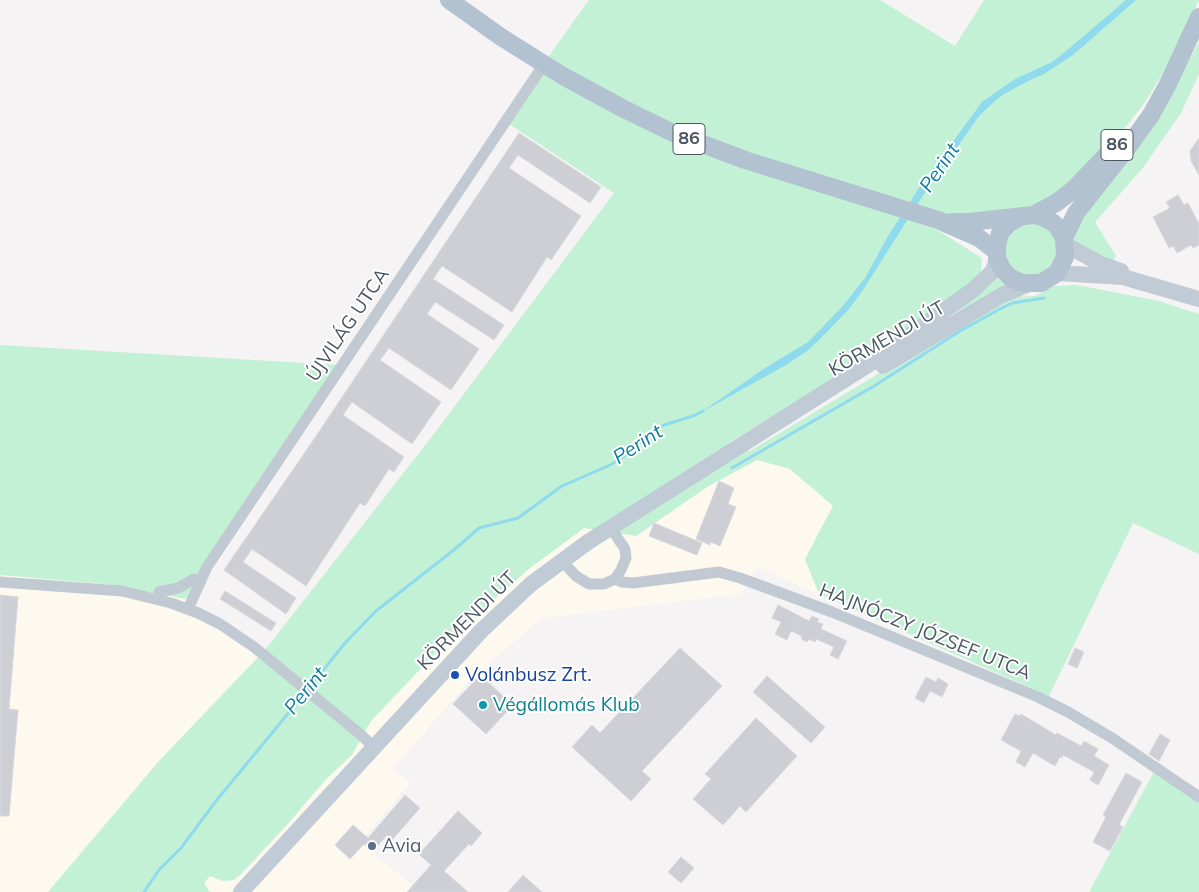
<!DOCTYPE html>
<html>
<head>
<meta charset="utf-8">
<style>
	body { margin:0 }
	canvas { display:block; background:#f5f3f3 }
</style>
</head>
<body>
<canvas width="1199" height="892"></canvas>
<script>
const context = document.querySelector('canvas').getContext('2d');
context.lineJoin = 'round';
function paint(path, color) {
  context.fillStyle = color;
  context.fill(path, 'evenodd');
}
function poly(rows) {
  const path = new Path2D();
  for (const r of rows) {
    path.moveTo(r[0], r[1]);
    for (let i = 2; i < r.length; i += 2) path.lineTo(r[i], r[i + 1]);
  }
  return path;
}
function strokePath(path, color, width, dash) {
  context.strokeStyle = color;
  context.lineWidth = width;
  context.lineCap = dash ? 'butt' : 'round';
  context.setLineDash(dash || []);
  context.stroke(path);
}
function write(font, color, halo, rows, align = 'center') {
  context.font = font + ' Mulish,sans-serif';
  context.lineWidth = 4;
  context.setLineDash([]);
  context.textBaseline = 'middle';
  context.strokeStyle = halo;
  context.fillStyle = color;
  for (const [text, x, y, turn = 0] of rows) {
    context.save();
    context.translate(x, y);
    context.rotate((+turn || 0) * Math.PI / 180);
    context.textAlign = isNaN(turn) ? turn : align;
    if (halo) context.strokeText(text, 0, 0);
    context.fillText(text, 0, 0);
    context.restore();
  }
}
paint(poly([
	[757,460,790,469,833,506,805,559,819,594,757,567,741,594,542,618,474,676,392,769,411,782,360,842,420,892,210,892,204,883,210,876,215,878,228,881,239,876,243,873,292,819,327,779,352,755,371,721,447,641,530,568,584,528,637,536,707,487],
	[0,575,106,584,186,599,265,650,159,761,48,892,0,892]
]), '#fdf9ef');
paint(poly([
	[589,0,880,0,955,46,984,0,1199,0,1163,73,1143,105,1105,153,1053,201,934,228,982,258,981,272,956,297,895,342,730,442,750,451,921,348,1009,297,1035,296,1054,286,1077,285,1159,301,1199,314,1199,554,1133,523,1049,696,819,594,805,559,833,506,790,469,757,460,707,487,636,536,584,528,530,568,447,641,371,721,352,755,326,779,286,826,243,872,234,880,223,881,210,876,204,883,210,892,48,892,159,761,265,650,434,434,614,193,503,120],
	[1199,42,1199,74,1181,113,1142,169,1095,222,1116,256,1112,267,1072,243,1073,225,1170,96],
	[1044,222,1061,245,1051,272,1027,278,1007,266,1003,243,1017,224],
	[998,277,1007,285,928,329],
	[0,345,339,365,292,440,186,599,106,584,0,575],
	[1156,768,1199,797,1199,892,1089,892]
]), '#c3f1d5');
paint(poly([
	[1126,0,1136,0,1073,55,1044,74,1030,80,1004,94,995,101,979,116,920,200,863,290,849,309,822,337,807,351,786,365,700,413,765,368,808,342,842,307,865,278,888,236,921,185,982,102,1015,79,1052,62,1065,52]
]), '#90daee');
strokePath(poly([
	[732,468,874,386,960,331,998,310,1012,303,1044,298],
	[309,688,345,643,376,611,455,549,479,528,518,518,562,486,610,465,626,455,653,431,664,425,693,416,703,411],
	[144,892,159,870,181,848,216,801,305,693]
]), '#90daee', 3);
const building = poly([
	[519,133,601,187,590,203,518,155,509,168,581,216,551,260,547,257,512,312,442,266,433,279,504,325,494,340,435,302,427,314,479,349,451,390,389,348,380,360,441,402,412,444,352,402,343,415,404,457,394,472,389,469,365,506,360,503,306,586,252,549,243,562,296,598,286,614,224,570,310,445,519,133],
	[1199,138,1199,175,1191,161,1190,151,1199,138],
	[1178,195,1184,205,1188,203,1199,224,1199,245,1193,248,1191,245,1177,253,1173,246,1169,248,1153,217,1170,208,1166,202,1178,195],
	[719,481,734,488,728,504,736,507,720,546,711,542,710,545,696,539,719,481],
	[654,523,702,543,697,555,649,536,654,523],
	[225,591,276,623,271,631,220,599,225,591],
	[0,595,18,597,9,709,18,710,9,816,0,816,0,595],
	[778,605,809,621,812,616,819,619,817,622,823,624,821,629,847,641,838,659,830,655,834,647,816,639,815,642,809,639,807,642,801,639,802,636,791,631,787,640,775,634,781,622,772,618,778,605],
	[680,648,722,686,642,771,651,779,631,801,572,747,592,725,600,733,680,648],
	[1075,648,1084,652,1077,668,1068,664,1075,648],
	[480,675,513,705,486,734,453,704,480,675],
	[767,676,825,727,811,743,753,692,767,676],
	[926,677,936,682,938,678,948,684,942,697,930,691,924,703,915,698,926,677],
	[1015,714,1020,716,1021,714,1056,735,1057,733,1081,746,1084,741,1098,749,1094,756,1109,765,1098,785,1090,780,1094,772,1063,755,1062,758,1060,757,1055,766,1033,753,1025,767,1016,762,1021,751,1001,740,1015,714],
	[756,718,797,756,746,812,740,806,723,825,693,799,711,779,705,774,756,718],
	[1160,734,1170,740,1159,761,1149,754,1160,734],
	[1126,773,1142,782,1119,825,1123,827,1110,851,1093,842,1106,817,1103,815,1126,773],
	[405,795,420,808,392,840,387,835,373,851,364,844,350,859,335,845,353,825,368,838,405,795],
	[458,811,482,833,471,846,469,844,444,871,468,892,407,892,431,865,419,854,458,811],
	[681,857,694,868,681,883,668,872,681,857],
	[523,875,542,892,508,892,523,875]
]);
paint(building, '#cdcfd5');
strokePath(building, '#d7d9de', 1);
strokePath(poly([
	[561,560,576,576,589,584,604,584,615,579,621,570,626,558,625,549,610,527],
	[615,579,622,582,633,583,719,572,740,578,832,612,1038,697,1068,712,1112,738,1199,797],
	[0,582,122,591,171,603,198,613,220,624,254,647,360,734,374,747],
	[159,592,178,588,194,579],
	[188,609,207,567,544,64]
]), '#c1cad2', 11);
strokePath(poly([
	[1066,245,1101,264,1121,271],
	[1057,273,1123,277,1199,299],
	[883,366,1002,295,1029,284],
	[241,892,481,631,531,584,588,542,868,365,973,290,993,271,997,258]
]), '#c1cbd6', 16);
strokePath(poly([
	[449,0,501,37,563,76,622,108,671,132,745,160,938,220,979,238,997,252],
	[1033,215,1056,203,1073,190,1119,142],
	[951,222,969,222,1033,215,1040,216,1052,222,1057,226,1064,238,1065,257,1057,273,1041,283,1022,283,1011,278,1002,269,997,258,997,246,1000,233,1009,223,1020,217],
	[1064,238,1076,213,1128,147,1151,115,1168,84,1199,17]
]), '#b3c2d1', 18);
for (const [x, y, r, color] of [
	[455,675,5,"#1a4fb4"],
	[483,705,5,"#0f9aa8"],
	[372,846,5,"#5c6f8a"]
]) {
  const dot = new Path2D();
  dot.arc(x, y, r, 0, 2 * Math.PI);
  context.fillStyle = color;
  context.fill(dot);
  strokePath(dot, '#fff', 2);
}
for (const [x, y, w] of [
	[689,139,32],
	[1117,145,32]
]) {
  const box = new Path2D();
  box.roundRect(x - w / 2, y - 15.5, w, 31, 4);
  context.fillStyle = '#fff';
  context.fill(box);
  strokePath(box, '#4a5661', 1);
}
write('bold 18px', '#4a5661', null, [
	["86",689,139],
	["86",1117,145]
]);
write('19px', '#4a5661', '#fff', [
	["ÚJVILÁG UTCA",348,325,-56],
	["KÖRMENDI ÚT",887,339,-30],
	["KÖRMENDI ÚT",467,621,-45],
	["HAJNÓCZY JÓZSEF UTCA",925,632,22]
]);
write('19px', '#164399', '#fff', [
	["Volánbusz Zrt.",465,675]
], 'left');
write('19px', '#0d838f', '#fff', [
	["Végállomás Klub",493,705]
], 'left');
write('19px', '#4e5e75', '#fff', [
	["Avia",382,846]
], 'left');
write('italic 20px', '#0c7c9b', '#fff', [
	["Perint",940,168,-56],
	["Perint",638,445,-33],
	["Perint",306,691,-51]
]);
</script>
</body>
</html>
